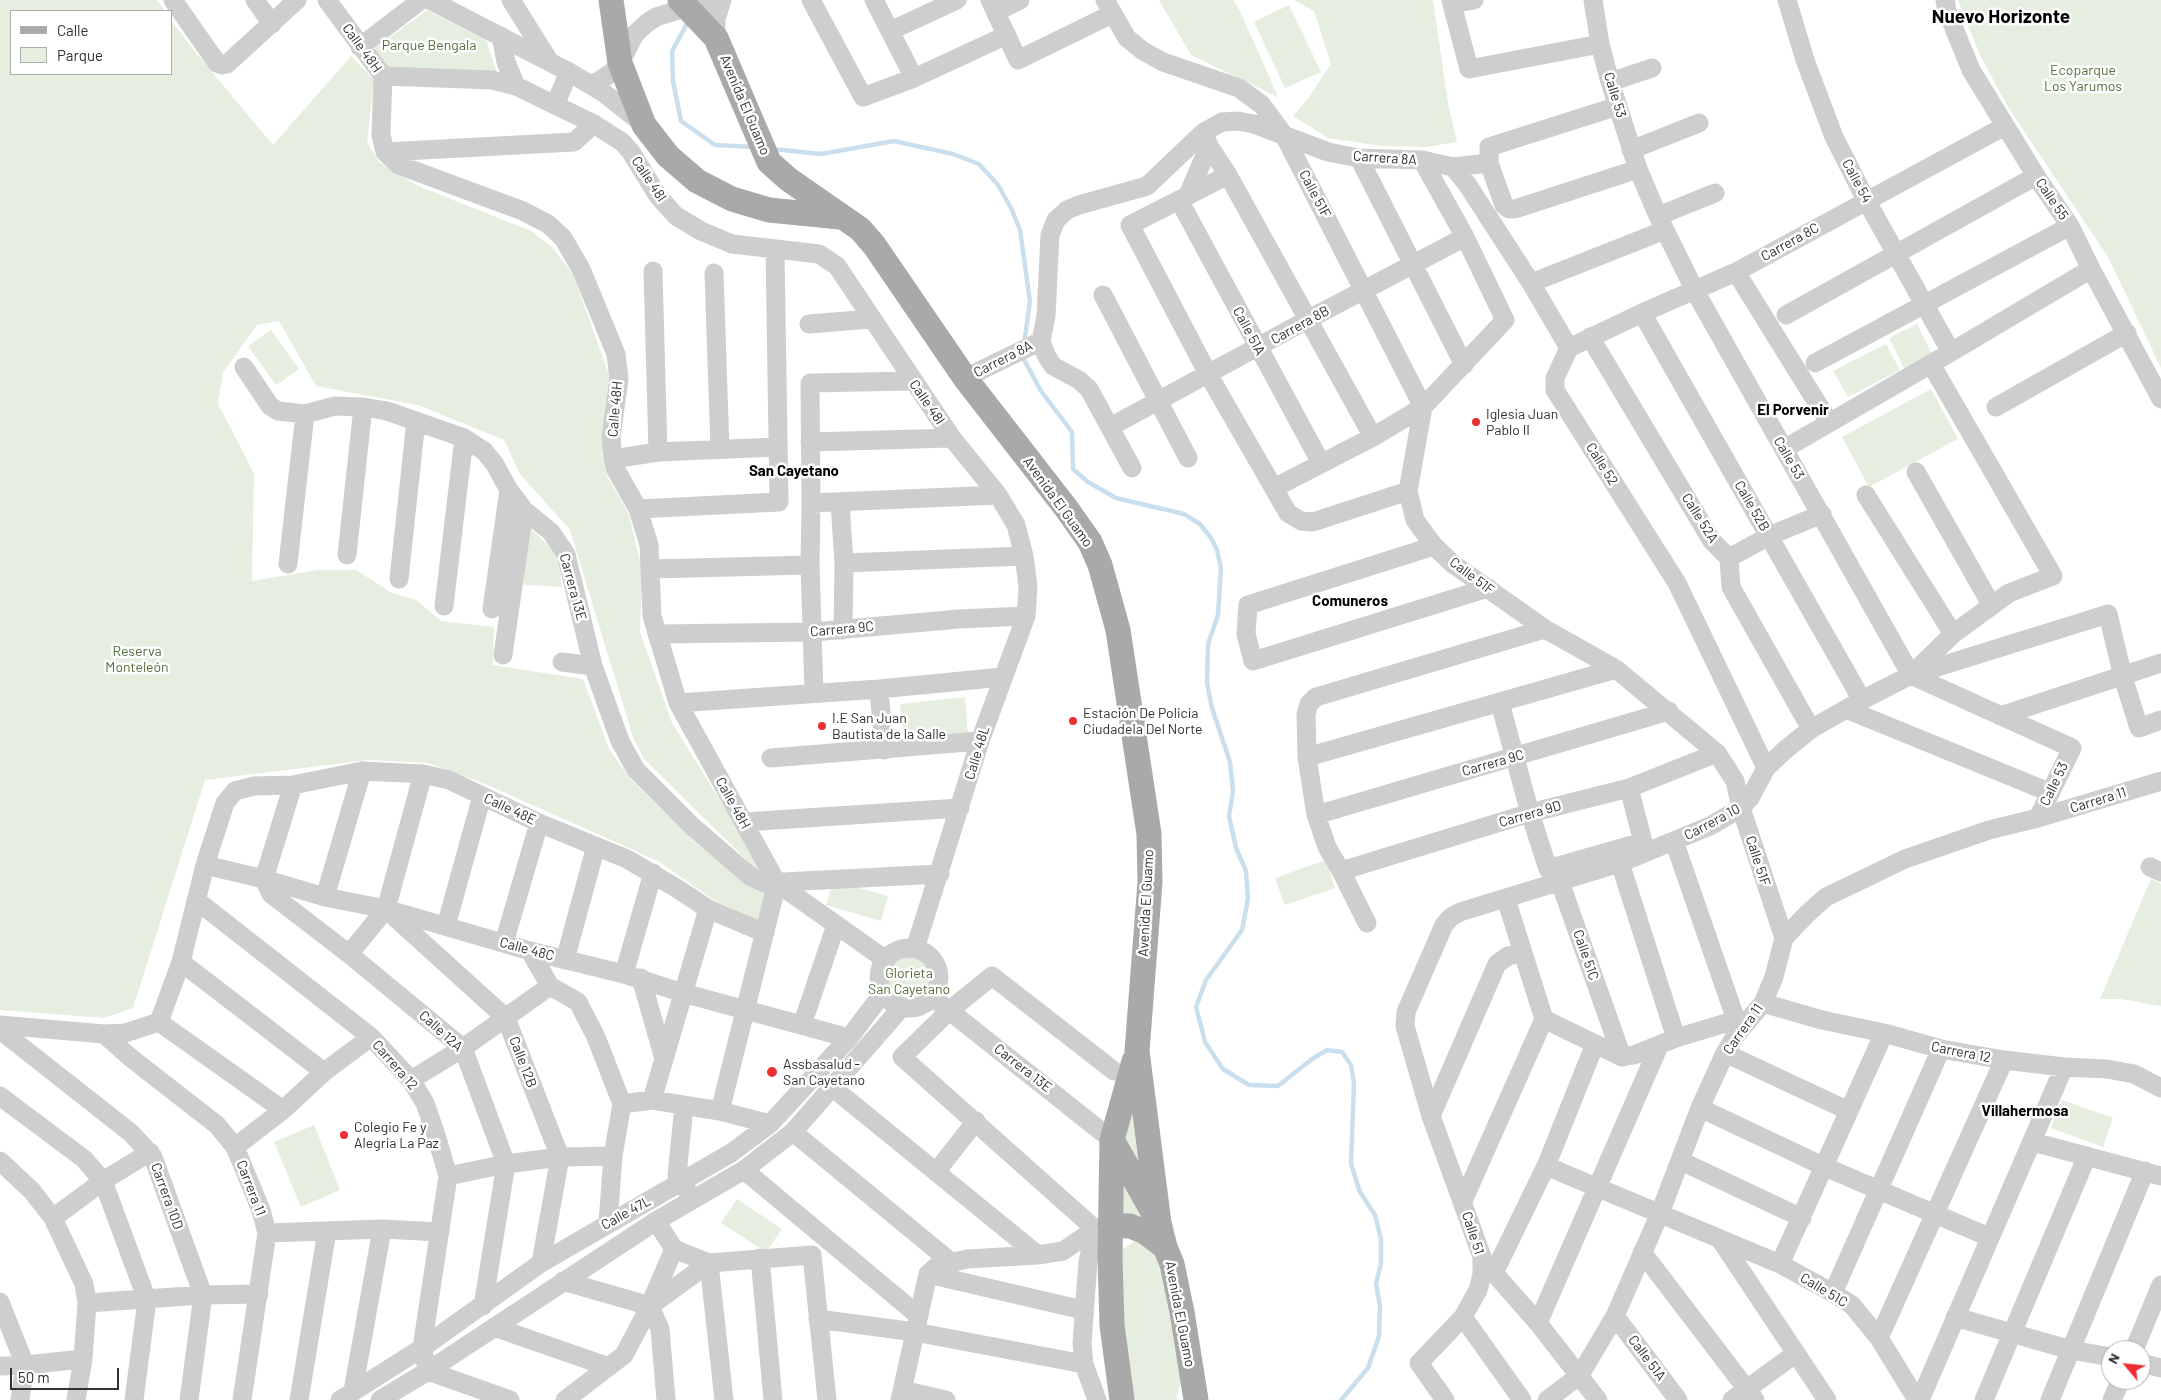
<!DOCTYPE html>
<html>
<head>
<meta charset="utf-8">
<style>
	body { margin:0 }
	#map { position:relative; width:2161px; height:1400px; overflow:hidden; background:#fff; font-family:Barlow,sans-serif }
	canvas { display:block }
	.legend { position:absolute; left:10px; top:10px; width:162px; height:65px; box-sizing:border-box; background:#fff; border:1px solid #adadad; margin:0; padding:6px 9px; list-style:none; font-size:15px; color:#313131 }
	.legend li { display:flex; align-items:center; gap:10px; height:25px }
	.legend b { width:25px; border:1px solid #adadad }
	.north { position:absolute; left:2101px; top:1340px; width:50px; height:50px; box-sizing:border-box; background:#fff; border:1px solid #adadad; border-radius:50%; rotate:298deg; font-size:14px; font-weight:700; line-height:20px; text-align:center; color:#313131 }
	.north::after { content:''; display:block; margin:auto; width:18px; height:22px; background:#ec2f34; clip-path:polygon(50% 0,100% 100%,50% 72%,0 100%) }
	.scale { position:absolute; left:10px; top:1368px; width:109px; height:22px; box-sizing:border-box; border:2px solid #313131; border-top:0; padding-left:6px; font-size:15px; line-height:18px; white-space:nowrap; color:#313131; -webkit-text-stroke:4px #fff; paint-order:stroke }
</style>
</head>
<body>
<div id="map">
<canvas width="2161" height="1400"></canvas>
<ul class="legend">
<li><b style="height:6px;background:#a9a9a9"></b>Calle</li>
<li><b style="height:14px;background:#e6eedf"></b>Parque</li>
</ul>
<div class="north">N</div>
<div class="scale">50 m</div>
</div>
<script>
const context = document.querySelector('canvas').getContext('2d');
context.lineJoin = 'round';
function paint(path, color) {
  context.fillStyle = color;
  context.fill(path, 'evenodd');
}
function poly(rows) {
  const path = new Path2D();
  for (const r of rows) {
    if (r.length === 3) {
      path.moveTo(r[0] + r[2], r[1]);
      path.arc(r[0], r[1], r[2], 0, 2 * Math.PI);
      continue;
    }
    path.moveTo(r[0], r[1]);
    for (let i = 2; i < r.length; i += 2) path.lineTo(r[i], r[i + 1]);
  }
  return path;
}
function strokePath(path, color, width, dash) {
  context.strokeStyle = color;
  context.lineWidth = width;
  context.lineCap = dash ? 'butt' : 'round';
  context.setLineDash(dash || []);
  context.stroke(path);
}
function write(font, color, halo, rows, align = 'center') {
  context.font = font + ' Barlow,sans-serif';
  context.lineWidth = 5;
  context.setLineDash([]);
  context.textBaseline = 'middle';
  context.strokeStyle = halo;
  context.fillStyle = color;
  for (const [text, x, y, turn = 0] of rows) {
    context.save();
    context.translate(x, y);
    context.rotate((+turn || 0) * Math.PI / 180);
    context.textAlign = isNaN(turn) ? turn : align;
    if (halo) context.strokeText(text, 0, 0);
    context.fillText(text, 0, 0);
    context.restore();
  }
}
paint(poly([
	[0,0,157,0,165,11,11,11,11,74,171,74,171,20,197,54,273,145,351,56,374,80,367,142,379,162,418,186,531,231,551,246,574,276,611,381,602,454,608,478,629,515,642,569,640,632,672,723,743,837,762,875,644,759,633,737,570,530,520,474,504,440,418,405,316,386,279,321,257,325,223,372,218,404,254,473,252,581,318,570,356,570,392,593,416,600,441,621,494,627,493,665,583,679,609,749,631,780,696,843,746,882,767,893,759,922,712,899,658,861,483,783,428,763,368,760,205,780,133,1008,104,1018,0,1010],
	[1159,0,1233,0,1240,11,1278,97,1191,55],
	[1294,0,1433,0,1448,103,1457,142,1426,147,1382,146,1328,138,1293,116,1309,97,1331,64,1314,11],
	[1958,0,2161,0,2161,368,2108,257,2008,107,1980,55],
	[1289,5,1321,72,1285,88,1254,22],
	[427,10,486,40,499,78,387,72,373,50],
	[1917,324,1933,356,1905,370,1889,338],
	[271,330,299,369,276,385,248,346],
	[1886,344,1900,370,1848,397,1833,371],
	[1931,389,1958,439,1869,487,1842,437],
	[525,523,552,549,560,565,562,587,516,584],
	[965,697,968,735,903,741,900,704],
	[1326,860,1335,888,1285,905,1275,878],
	[2151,879,2161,884,2161,1006,2121,999,2100,999],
	[833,881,888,896,881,921,826,905],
	[909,981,24],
	[1133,1087,1148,1181,1122,1143],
	[2062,1100,2113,1118,2103,1147,2051,1128],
	[314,1125,340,1190,301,1207,274,1142],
	[1118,1177,1143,1219,1116,1215],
	[737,1199,782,1229,766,1252,721,1223],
	[1136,1241,1152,1246,1162,1267,1181,1381,1176,1400,1132,1400,1125,1346,1121,1250]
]), '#e6eedf');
strokePath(poly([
	[689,20,672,51,673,81,681,121,715,145,755,147],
	[773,149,821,154,894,141,953,154,979,164,998,185,1011,208,1020,230,1030,301,1024,344],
	[1022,356,1041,391,1072,432,1073,469,1088,482,1116,498,1184,514,1200,524,1211,538,1217,550,1221,568,1218,615,1208,644,1207,683,1212,708,1230,762,1233,791,1229,816,1236,848,1246,871,1248,899,1242,930,1206,980,1196,1007,1205,1042,1223,1069,1249,1085,1278,1086,1312,1059,1327,1050,1342,1052,1351,1065,1354,1083,1351,1164,1360,1192,1375,1215,1381,1239,1381,1263,1376,1284,1380,1306,1379,1336,1368,1368,1341,1400]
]), '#cadfee', 4.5);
strokePath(poly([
	[173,0,217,63,222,65,227,64,297,0],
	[255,0,272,24],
	[327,0,383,76,381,135,385,152,399,165,523,211,548,224,563,238,581,269,616,354,619,379,611,437,613,459,616,470,638,509,649,545,652,616,678,703,777,883,886,960],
	[430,0,569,72,604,93,643,124],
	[511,0,548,59],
	[811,0,863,97,914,78,1007,35],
	[874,0,914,78],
	[990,0,1018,60,1112,14],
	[1105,0,1127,38,1143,51,1163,62,1239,88,1262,105,1284,135,1423,407,1408,491,1415,520,1434,546,1453,564,1545,629,1616,669,1717,753,1735,781,1741,808,1784,938],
	[1451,0,1469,69,1600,44],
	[1593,0,1600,44,1610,82,1638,169,1658,216,1695,291,1911,675,2072,748,2038,818],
	[1787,0,1805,60,1834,137,1866,200,1951,352],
	[1945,0,1947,11,1971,70,2036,176,2070,226,2091,269,2161,399],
	[1452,4,1474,0],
	[996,12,1020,0],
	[890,31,957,0],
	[501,36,506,62,516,86],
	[716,38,716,19,722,0],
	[360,47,421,0],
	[383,76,492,80,516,86,594,124,622,142,631,152,658,196,676,216,701,231,732,244,819,254,837,266,952,438,998,495,1016,525,1024,556,1028,586,1026,616,980,741,915,949],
	[1610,82,1652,68],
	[590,84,599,81,614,71,620,63,635,34,647,23,656,17,711,0],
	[555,105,569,72],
	[1618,106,1489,147,1489,163,1504,205,1509,209,1515,209,1638,169],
	[1204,132,1209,146,1228,175,1373,437],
	[1631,150,1699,123],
	[385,152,574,142,594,124],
	[1359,158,1464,365],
	[1453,167,1467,184,1531,283,1569,348],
	[1228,175,1130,225,1208,374,1288,513,1301,521,1313,522,1408,491],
	[1188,195,1209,146],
	[1179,200,1321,463],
	[1658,216,1715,193],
	[653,271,658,452],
	[1736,272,1829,422],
	[714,273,720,449],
	[1531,283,1665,230],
	[1103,295,1188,458],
	[1642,313,1862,700],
	[1786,315,2036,176],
	[809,324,871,319],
	[1590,337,1712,541,1729,558,1731,587,1811,729],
	[1041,341,1046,316,1050,235,1056,220,1067,210,1079,205,1147,186,1204,132,1222,122,1238,121,1254,124,1328,152,1359,158,1422,160,1453,167,1489,163],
	[1041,341,1046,355,1053,366,1079,380,1089,389,1132,468],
	[1569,348,1642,313,1736,272,2005,126],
	[1569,348,1555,378,1555,390,1677,583,1766,768],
	[1815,363,2070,226],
	[244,367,270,406,278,411,305,414,335,406,363,407,387,411,464,438,484,451,494,463,509,490,524,510,551,532,566,554,593,666,620,741,636,770,693,827,750,876,764,883,940,874],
	[965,378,1041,341],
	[1996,407,2127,333],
	[1110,427,1307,320,1465,237],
	[810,442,952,438],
	[1784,449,1931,364,2091,269],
	[613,459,658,452,778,447],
	[1916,472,1992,606],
	[1274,488,1373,437,1423,407,1505,320,1465,237,1422,160],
	[1866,495,1953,634],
	[840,502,844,563,843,630],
	[811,503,998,495],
	[638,509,779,502,775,250],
	[1434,546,1248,605,1246,634,1253,661,1488,588],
	[347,555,363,407],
	[1729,558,1769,536,1822,514],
	[844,563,1024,556],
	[288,564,305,414],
	[651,569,810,565],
	[399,579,416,421],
	[444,606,464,438],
	[492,609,509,490],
	[657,634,813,632,959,619,1026,616],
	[503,655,524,510],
	[562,662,593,666],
	[1915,674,2108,614,2123,677,2139,728,2161,720],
	[879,689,884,750],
	[814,693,810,565,811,503,810,383,912,381],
	[678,703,879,689,1003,677],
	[1500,703,1530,813,1548,869,1643,842,1629,788],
	[1846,709,2049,792],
	[2000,716,2161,663],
	[1307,757,1616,669],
	[771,758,980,741],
	[293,785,264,879,271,894,349,954,463,1048,506,1164,483,1306],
	[1316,815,1669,711],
	[744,822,960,808],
	[1674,841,1736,1020],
	[1620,863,1676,1038],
	[205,865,264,879,325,897,386,909,530,951,624,974,683,993,849,1038],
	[2150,867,2161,872],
	[1341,871,1530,813,1629,788,1717,753],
	[1560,882,1622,1057],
	[325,897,362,771],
	[1506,899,1544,1019,1622,1057,1634,1055,1676,1038,1736,1020,1748,1020],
	[196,900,371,1037,411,1080,425,1103,436,1135,448,1176,422,1348,428,1371,510,1400],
	[390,913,506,1018,560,1157,541,1263],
	[1367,923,1341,871,1327,847,1316,815,1307,757,1306,714,1309,704,1316,697,1545,629],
	[446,926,482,796],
	[504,943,539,823],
	[909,978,30],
	[530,951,550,986,578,1002,596,1037,622,1104,613,1156,608,1223],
	[349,954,386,909,423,774],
	[565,960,596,846],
	[181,962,324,1072],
	[624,974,653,873],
	[641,978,664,1059],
	[932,997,1112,1140],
	[1763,1003,1822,1020,1884,1033,1941,1049,2004,1060,2064,1067,2107,1069,2134,1074,2161,1088],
	[159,1022,181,962,205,865,225,803,235,791,254,786,293,785,362,771,423,774,449,780,539,823,627,859,678,889,708,909,765,933],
	[159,1022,283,1110],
	[0,1025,104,1034,125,1033,159,1022],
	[802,1025,836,925],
	[0,1030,131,1133,153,1157,203,1295,189,1400],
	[104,1034,131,1058,217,1125,235,1147,261,1210,267,1233,242,1400],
	[1725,1053,1849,1111],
	[411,1080,463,1048,550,986],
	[833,1088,1038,1255],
	[0,1096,84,1159,103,1181,147,1300,134,1400],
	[652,1100,708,909],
	[622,1104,652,1100,720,1111,770,1124],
	[684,1106,677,1175,680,1183,687,1190],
	[1700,1108,1825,1167,1989,1237],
	[720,1111,777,883],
	[1431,1116,1497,964,1508,956,1522,953],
	[793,1132,951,1262],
	[2033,1142,2161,1176],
	[235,1147,283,1110,324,1072,371,1037],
	[0,1161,32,1191,53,1218,84,1284,87,1303,83,1359,76,1400],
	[1681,1161,1802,1218],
	[1546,1166,1780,1264,1833,1293,1852,1305,1879,1338,1917,1400],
	[744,1170,919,1316],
	[936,1172,976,1121],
	[448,1176,506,1164,560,1157,613,1156],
	[1463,1201,1544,1019],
	[53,1218,103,1181,150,1152],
	[656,1221,674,1249,709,1263,724,1400],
	[1095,1229,902,1057,950,1010,992,976,1114,1071],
	[1095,1229,1088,1262,1082,1343,1084,1364,1097,1400],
	[267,1233,382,1229,440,1232],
	[1720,1239,1827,1400],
	[1642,1252,1755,1400],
	[760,1258,773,1400],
	[1780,1264,1884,1033],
	[1494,1273,1546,1166,1595,1044],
	[928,1274,1083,1310],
	[1482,1274,1494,1273,1538,1323,1598,1400],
	[563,1281,650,1306],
	[1833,1293,1941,1049],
	[0,1302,25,1365,20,1400],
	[87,1303,203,1295,259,1294],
	[650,1305,674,1249],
	[650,1306,660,1329,666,1400],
	[1615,1316,1678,1400],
	[1463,1317,1522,1400],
	[1955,1317,2071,1350,2111,1357],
	[818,1319,915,1332,1084,1364],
	[1538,1323,1659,1046],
	[494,1327,609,1367],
	[1879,1338,2004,1060],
	[2134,1350,2161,1285],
	[2141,1363,2161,1368],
	[0,1366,25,1365,83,1359],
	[902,1390,946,1400],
	[353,1391,382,1229],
	[299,1400,327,1231],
	[340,1400,422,1348,541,1263,731,1153,770,1124,849,1038,883,993],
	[380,1400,428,1371,656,1221,744,1170,793,1132,902,1007],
	[565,1400,624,1355,650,1306,709,1263,812,1255,827,1400],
	[900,1400,928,1274,937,1266,967,1259,1038,1255,1063,1251,1095,1229,1106,1226],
	[1445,1400,1419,1363,1463,1317,1478,1290,1482,1274,1482,1257,1431,1116,1405,1026,1406,1012,1444,925,1451,917,1460,912,1620,863,1710,826,1741,808,1750,798,1766,768,1785,750,1811,729,1862,700,1911,675,1953,634,2009,593,2053,576,1931,364],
	[1547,1400,1580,1375,1615,1316,1660,1213,1700,1108,1725,1053,1736,1035,1763,1003,1774,977,1784,938,1807,914,1826,897,1905,859,1989,830,2038,818,2161,781],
	[1732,1400,1795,1354],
	[1920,1400,2064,1067],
	[1984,1400,2087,1156],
	[2050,1400,2145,1171],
	[2112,1400,2121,1380]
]), '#cecece', 19);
strokePath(poly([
	[611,0,620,63,644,125,668,156,697,181,732,199,769,210,840,217],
	[680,0,716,38,769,162,788,179,860,229,874,245,965,378,1066,508,1090,542,1100,565,1118,630,1149,834,1150,882,1137,1051,1159,1223,1165,1247,1172,1264,1182,1312,1196,1400],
	[1112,1140,1153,1212],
	[1110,1225,1130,1226,1145,1232,1165,1247],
	[1122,1400,1112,1325,1110,1258,1112,1140,1134,1061]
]), '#a9a9a9', 25);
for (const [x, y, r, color] of [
	[1476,422,5,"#ec2f34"],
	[1073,721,5,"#ec2f34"],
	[822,726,5,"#ec2f34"],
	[772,1072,6,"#ec2f34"],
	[344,1135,5,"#ec2f34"]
]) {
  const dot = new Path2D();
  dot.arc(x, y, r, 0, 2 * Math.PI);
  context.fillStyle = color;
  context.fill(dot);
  strokePath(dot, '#fff', 2);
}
write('14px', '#516f3c', '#fff', [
	["Parque Bengala",429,45],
	["Ecoparque",2083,70],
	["Los Yarumos",2083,86],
	["Reserva",137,651],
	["Monteleón",137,667],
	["Glorieta",909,973],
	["San Cayetano",909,989]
]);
write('14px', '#313131', '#fff', [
	["Calle 48H",362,48,54],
	["Calle 53",1615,95,73],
	["Avenida El Guamo",745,105,67],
	["Carrera 8A",1385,158,4],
	["Calle 48I",649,179,56],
	["Calle 54",1857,181,62],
	["Calle 51F",1315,194,62],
	["Calle 55",2052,199,56],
	["Carrera 8C",1790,242,-29],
	["Carrera 8B",1300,325,-29],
	["Calle 51A",1249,331,62],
	["Carrera 8A",1003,359,-27],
	["Calle 48l",927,402,55],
	["Calle 48H",615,409,-85],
	["Calle 53",1789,458,60],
	["Calle 52",1602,464,58],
	["Avenida El Guamo",1058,502,54],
	["Calle 52B",1752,506,60],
	["Calle 52A",1700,518,58],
	["Calle 51F",1472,576,37],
	["Carrera 13E",573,587,75],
	["Carrera 9C",842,629,-5],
	["Calle 48L",977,753,-73],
	["Carrera 9C",1493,763,-16],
	["Calle 53",2054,784,-64],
	["Carrera 11",2098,800,-17],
	["Calle 48H",733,803,61],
	["Calle 48E",510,809,25],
	["Carrera 9D",1530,814,-16],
	["Carrera 10",1712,822,-28],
	["Calle 51F",1758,861,72],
	["Avenida El Guamo",1146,903,-87],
	["Calle 48C",527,949,15],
	["Calle 51C",1586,955,71],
	["Carrera 11",1743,1029,-55],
	["Calle 12A",441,1031,42],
	["Carrera 12",1961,1052,11],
	["Calle 12B",523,1062,69],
	["Carrera 12",395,1065,49],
	["Carrera 13E",1023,1068,38],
	["Carrera 11",251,1188,69],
	["Carrera 10D",167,1196,70],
	["Calle 47L",626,1213,-29],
	["Calle 51",1473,1233,72],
	["Calle 51C",1824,1290,31],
	["Avenida El Guamo",1180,1314,79],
	["Calle 51A",1647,1358,53]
]);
write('14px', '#313131', '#fff', [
	["Iglesia Juan",1486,414],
	["Pablo II",1486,430],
	["Estación De Policia",1083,713],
	["Ciudadela Del Norte",1083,729],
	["I.E San Juan",832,718],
	["Bautista de la Salle",832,734],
	["Assbasalud -",783,1064],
	["San Cayetano",783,1080],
	["Colegio Fe y",354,1127],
	["Alegria La Paz",354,1143]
], 'left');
write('bold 15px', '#000', '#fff', [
	["El Porvenir",1793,410],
	["San Cayetano",794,471],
	["Comuneros",1350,601],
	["Villahermosa",2025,1111]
]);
write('bold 19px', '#000', '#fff', [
	["Nuevo Horizonte",2001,17]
]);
</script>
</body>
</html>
